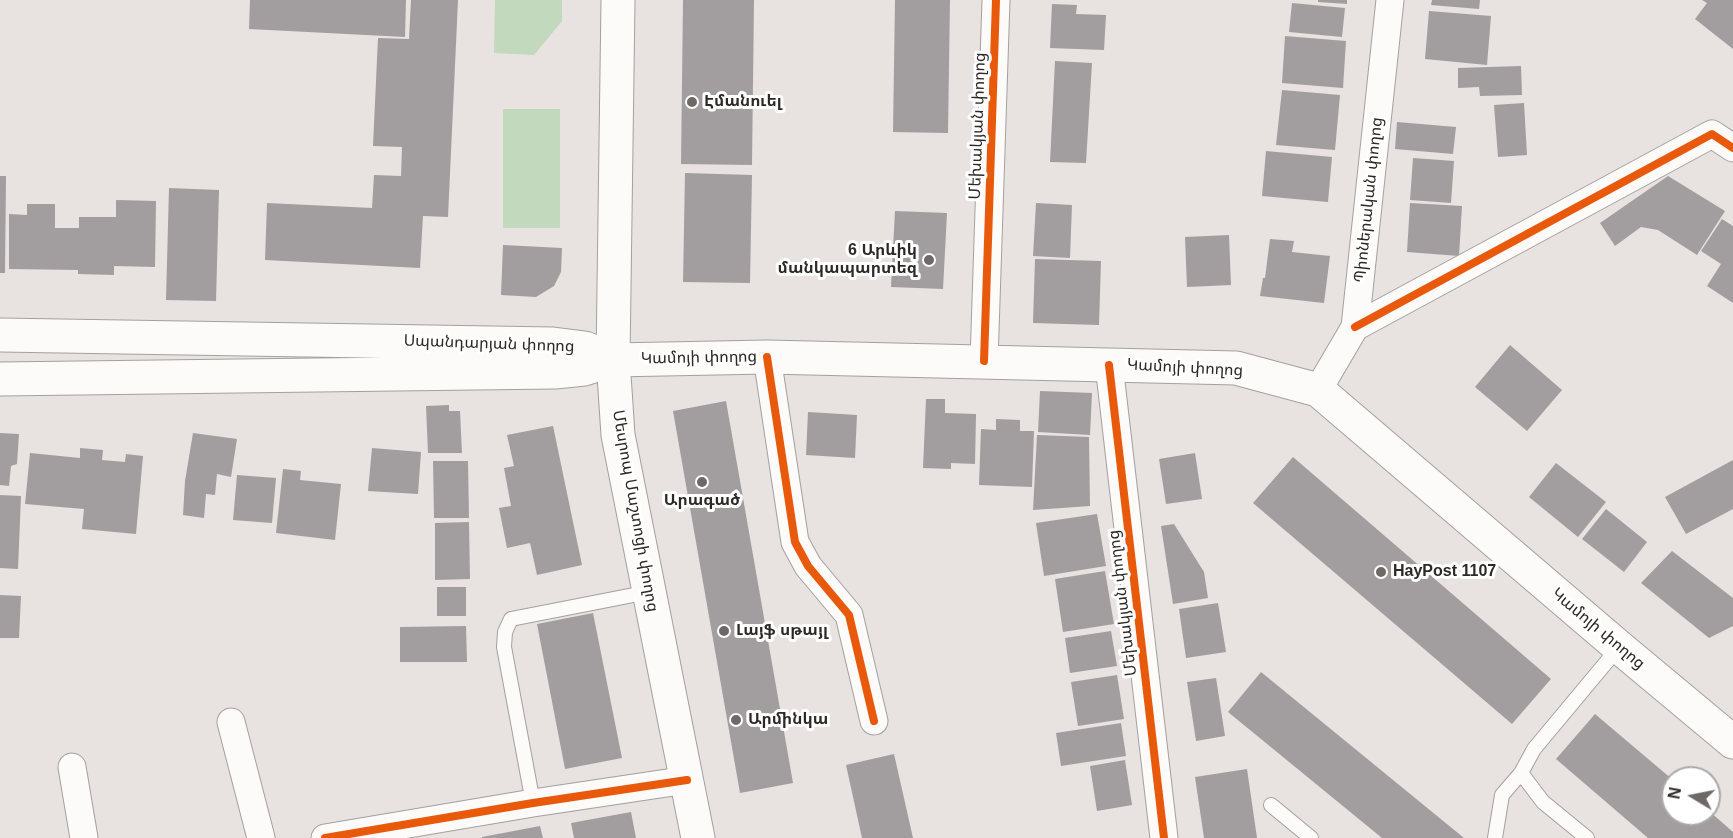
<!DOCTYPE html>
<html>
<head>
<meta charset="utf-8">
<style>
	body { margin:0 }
	#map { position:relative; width:1733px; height:838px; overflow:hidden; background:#e8e2e0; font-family:Arial,sans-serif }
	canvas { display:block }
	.north { position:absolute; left:1661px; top:766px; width:60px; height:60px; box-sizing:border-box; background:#fff; border:2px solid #aba9a8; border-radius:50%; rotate:280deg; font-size:16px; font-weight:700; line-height:24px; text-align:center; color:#2c2826 }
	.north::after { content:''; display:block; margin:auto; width:21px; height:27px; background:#6e6967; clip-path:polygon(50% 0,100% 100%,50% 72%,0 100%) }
</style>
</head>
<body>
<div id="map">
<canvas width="1733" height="838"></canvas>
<div class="north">N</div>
</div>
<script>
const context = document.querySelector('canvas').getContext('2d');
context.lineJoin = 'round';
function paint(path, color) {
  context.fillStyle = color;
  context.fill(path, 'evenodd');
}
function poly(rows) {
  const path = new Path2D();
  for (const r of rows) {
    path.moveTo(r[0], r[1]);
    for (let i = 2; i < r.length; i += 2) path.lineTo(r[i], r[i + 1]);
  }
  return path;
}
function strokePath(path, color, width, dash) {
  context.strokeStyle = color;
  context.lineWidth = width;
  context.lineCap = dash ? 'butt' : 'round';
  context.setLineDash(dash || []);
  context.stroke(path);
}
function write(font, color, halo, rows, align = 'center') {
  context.font = font + ' Arial,"Noto Sans Armenian",sans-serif';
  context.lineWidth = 6;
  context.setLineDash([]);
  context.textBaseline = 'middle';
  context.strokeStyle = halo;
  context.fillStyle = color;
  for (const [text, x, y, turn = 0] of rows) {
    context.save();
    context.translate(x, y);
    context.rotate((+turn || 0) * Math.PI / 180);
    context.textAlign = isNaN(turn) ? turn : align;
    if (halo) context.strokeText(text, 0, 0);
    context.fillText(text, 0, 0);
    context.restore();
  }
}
paint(poly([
	[495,0,562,0,562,21,534,55,494,53],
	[503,109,560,109,560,228,503,228]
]), '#c2d9be');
paint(poly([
	[250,0,406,0,405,37,249,29],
	[411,0,458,0,448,217,423,216,420,268,265,260,267,203,372,208,374,175,401,176,402,147,373,146,378,38,409,39],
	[683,0,754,0,752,165,681,164],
	[895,0,950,0,948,133,893,132],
	[1318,0,1347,0,1347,4,1318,2],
	[1432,0,1480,0,1479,9,1431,5],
	[1702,0,1733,0,1733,49,1695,19,1707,3],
	[1292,3,1345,8,1342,37,1289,32],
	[1052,4,1077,5,1076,14,1106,15,1104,50,1050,48],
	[1429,11,1491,16,1487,65,1425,59],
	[1285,36,1346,41,1343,88,1282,83],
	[1055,61,1092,63,1086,163,1050,162],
	[1521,66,1522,95,1480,96,1479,87,1458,88,1458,68],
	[1282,90,1340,95,1335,150,1276,145],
	[1524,103,1527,155,1498,157,1494,105],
	[1397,122,1456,127,1453,154,1395,149],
	[1266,151,1332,157,1328,202,1262,196],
	[1413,158,1454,161,1451,203,1410,200],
	[685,173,752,175,750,283,683,282],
	[0,176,6,176,5,273,0,273],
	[1668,176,1725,211,1697,255,1658,230,1641,227,1615,246,1600,223],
	[169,188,219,190,216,301,166,300],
	[116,200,156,201,155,267,114,266,114,275,78,274,78,270,9,269,9,214,27,215,27,204,55,204,55,228,79,228,79,217,116,217],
	[1036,203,1072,205,1070,258,1033,256],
	[1410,203,1462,206,1459,256,1407,252],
	[895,211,947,213,943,289,891,287],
	[1722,219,1733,226,1733,303,1707,286,1721,264,1701,251],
	[1229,235,1231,285,1187,287,1185,237],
	[1270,239,1294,241,1292,252,1330,256,1324,303,1260,296,1263,278,1265,278],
	[503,245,562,248,561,272,554,286,536,297,501,295],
	[1035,259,1101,261,1099,325,1033,323],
	[1510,345,1562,390,1527,431,1475,387],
	[1040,391,1092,393,1090,435,1038,432],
	[926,399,945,399,945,413,976,414,975,464,951,463,951,469,923,468],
	[726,401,793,783,740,793,673,411],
	[449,405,449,411,460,411,462,453,428,453,426,406],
	[808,412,857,415,855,458,806,455],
	[996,419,1020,420,1020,431,1034,431,1032,487,979,485,981,429,996,430],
	[553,426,582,565,537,575,530,543,507,548,499,508,511,506,504,468,514,466,507,435],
	[0,433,19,434,17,464,11,466,9,486,0,485],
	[193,433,237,439,231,477,217,474,215,495,206,494,204,518,183,515,185,481],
	[1037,435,1089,437,1090,506,1033,510],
	[80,448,103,450,102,460,125,462,126,454,143,456,136,534,82,529,84,509,25,504,30,453,80,458],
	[372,448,421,452,418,494,368,491],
	[1195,453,1202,499,1166,504,1159,459],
	[1293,457,1551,679,1512,724,1253,503],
	[1733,460,1733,509,1686,534,1665,497],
	[433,461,468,461,469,518,434,518],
	[1556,463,1606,502,1578,537,1529,497],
	[283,469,301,471,300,480,341,484,335,540,276,533],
	[237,475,276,478,272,523,233,520],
	[0,495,21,496,18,569,0,568],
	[1606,509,1647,542,1624,572,1582,539],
	[1097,514,1106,566,1044,576,1036,523],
	[469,522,470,579,435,580,435,523],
	[1174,524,1204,572,1208,598,1173,604,1161,526],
	[1672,551,1733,598,1733,626,1709,638,1641,583],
	[1105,571,1114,624,1063,632,1055,579],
	[437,587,466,587,466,616,437,616],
	[0,595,21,596,19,638,0,638],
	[1218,603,1226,652,1186,658,1179,609],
	[593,613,622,758,565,769,537,624],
	[466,626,467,662,400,662,400,627],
	[1111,631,1117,666,1070,673,1065,638],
	[1261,672,1464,838,1382,838,1228,712],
	[1117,675,1124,719,1078,726,1071,682],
	[1216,678,1225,736,1196,741,1187,682],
	[1595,714,1673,780,1673,814,1709,814,1709,811,1733,832,1733,838,1648,838,1556,759],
	[1121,723,1126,756,1061,766,1056,733],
	[894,754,913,838,862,838,846,765],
	[1125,760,1132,805,1097,811,1090,766],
	[1247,769,1257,838,1204,838,1195,777],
	[631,812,636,838,574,838,571,823],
	[540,826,543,838,482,838,482,837]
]), '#a29e9f');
const lane = poly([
	[533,803,504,647,505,632,511,619,649,592],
	[1271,805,1311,838],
	[1495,838,1502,795,1521,773],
	[1587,838,1543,802,1521,773,1534,749,1619,647]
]);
const street = poly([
	[1355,327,1712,134,1733,148],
	[767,357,795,542,808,566,849,615,874,721],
	[984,361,996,0],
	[1109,365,1164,838],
	[1318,390,1355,327,1390,0],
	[231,722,261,838],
	[72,767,84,838],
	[325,838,533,803,687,780]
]);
const secondary = poly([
	[613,360,618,435,698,838]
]);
const primary = poly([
	[0,335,553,344,585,348,613,360],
	[613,360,618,0],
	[0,379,555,372,584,369,613,360,767,357,1236,368,1318,390,1619,647,1733,742]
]);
strokePath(lane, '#a4a09e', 16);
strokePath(street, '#a4a09e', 29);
strokePath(secondary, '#a4a09e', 35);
strokePath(primary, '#a4a09e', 35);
strokePath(lane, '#fcfbfa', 14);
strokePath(street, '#fcfbfa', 27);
strokePath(secondary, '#fcfbfa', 33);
strokePath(primary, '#fcfbfa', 33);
strokePath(poly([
	[1355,327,1712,134,1733,148],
	[767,357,795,542,808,566,849,615,874,721],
	[984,361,996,0],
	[1109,365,1164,838],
	[325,838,533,803,687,780]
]), '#e8590c', 8);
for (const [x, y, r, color] of [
	[692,102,6,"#6e6967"],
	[929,260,6,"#6e6967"],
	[702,482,6,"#6e6967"],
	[1381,572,6,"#6e6967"],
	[724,631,6,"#6e6967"],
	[736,720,6,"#6e6967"]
]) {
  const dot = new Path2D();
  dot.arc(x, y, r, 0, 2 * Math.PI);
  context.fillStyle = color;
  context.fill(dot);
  strokePath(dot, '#fff', 2);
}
write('bold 16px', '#2c2826', '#fff', [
	["Էմանուել",704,102],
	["6 Արևիկ",917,251,"right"],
	["մանկապարտեզ",917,269,"right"],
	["Արագած",702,501,"center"],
	["HayPost 1107",1393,572],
	["Լայֆ սթայլ",736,631],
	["Արմինկա",748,720]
], 'left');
write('16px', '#2c2826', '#fff', [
	["Մեխակյան փողոց",978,126,-88],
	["Պիոներական փողոց",1369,200,-84],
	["Սպանդարյան փողոց",489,344,2],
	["Կամոյի փողոց",699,358,-1],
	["Կամոյի փողոց",1185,368,3],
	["Մեսրոպ Մաշտոցի փողոց",635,511,80],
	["Մեխակյան փողոց",1123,603,-97],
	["Կամոյի փողոց",1598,629,40]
]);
</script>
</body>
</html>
